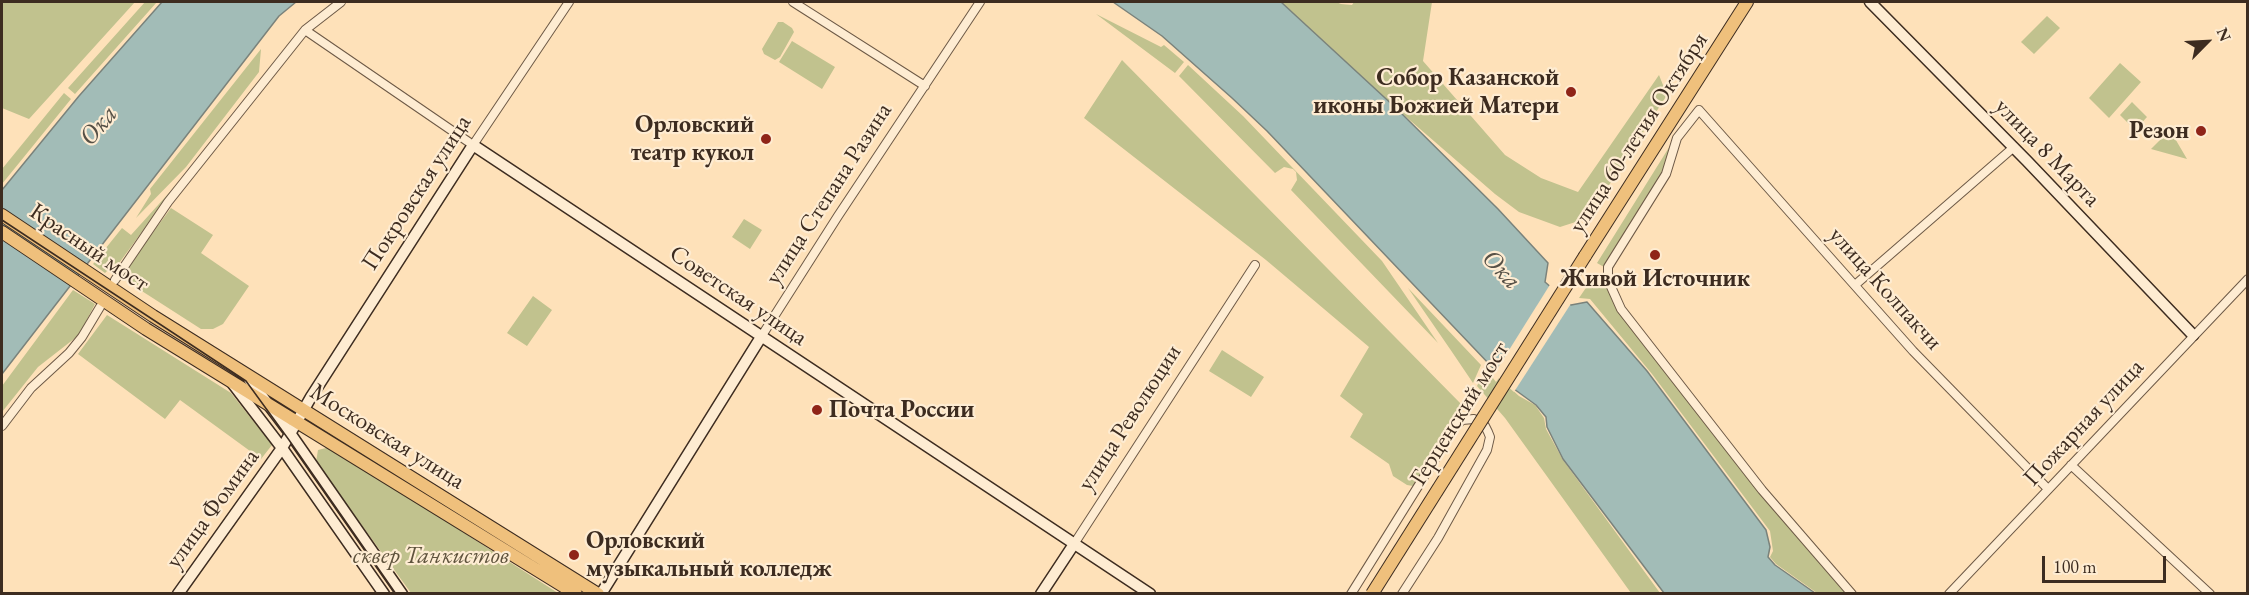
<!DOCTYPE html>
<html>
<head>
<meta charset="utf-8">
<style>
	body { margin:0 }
	#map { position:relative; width:2249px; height:595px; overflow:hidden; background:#fee1b9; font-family:"EB Garamond",serif }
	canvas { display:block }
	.frame { position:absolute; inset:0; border:3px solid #3d2c20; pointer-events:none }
	.north { position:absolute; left:2177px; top:12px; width:60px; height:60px; -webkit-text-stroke:4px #feecd2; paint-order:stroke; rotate:66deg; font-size:16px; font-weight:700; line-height:24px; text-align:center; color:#3d2c20 }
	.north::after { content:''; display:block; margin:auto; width:21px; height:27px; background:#3d2c20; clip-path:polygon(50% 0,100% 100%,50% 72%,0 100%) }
	.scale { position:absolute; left:2042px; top:556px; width:124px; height:27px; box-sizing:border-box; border:3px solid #3d2c20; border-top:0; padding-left:8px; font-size:18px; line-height:21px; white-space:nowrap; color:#3d2c20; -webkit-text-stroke:4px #feecd2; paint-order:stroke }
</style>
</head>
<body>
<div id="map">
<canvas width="2249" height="595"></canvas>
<div class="frame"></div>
<div class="north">N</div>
<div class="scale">100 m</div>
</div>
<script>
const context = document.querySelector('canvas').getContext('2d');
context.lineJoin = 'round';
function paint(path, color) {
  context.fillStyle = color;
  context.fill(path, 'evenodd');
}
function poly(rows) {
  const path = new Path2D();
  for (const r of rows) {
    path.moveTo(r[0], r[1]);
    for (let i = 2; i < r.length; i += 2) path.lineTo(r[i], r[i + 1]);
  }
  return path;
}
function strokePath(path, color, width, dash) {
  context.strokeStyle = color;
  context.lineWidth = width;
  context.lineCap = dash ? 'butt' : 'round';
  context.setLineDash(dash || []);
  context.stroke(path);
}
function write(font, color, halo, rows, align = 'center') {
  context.font = font + ' "EB Garamond",serif';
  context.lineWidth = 4.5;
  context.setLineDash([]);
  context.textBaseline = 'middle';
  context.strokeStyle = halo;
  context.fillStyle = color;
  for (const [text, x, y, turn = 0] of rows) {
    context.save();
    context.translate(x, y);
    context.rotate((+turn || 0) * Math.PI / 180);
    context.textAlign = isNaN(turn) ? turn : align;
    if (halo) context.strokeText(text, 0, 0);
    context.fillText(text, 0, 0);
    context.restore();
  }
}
paint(poly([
	[2,2,135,2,29,119,2,108],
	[145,2,157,2,75,94,68,88],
	[1281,2,1336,2,1341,4,1352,5,1354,2,1432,2,1423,61,1505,155,1541,178,1578,192,1659,75,1667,95,1588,218,1560,227,1519,212,1495,194,1397,109],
	[1096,14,1161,47,1164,45,1184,62,1175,73],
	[2047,16,2060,28,2034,54,2021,42],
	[778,22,783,22,792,28,794,32,780,57,775,60,764,54,762,49],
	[792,41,835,67,822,89,779,62],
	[261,49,259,72,186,167,136,218,151,194,150,189],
	[1122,60,1464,407,1413,486,1407,485,1393,476,1389,464,1350,437,1363,414,1340,396,1369,347,1266,260,1084,118],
	[2120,63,2141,82,2109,118,2089,98],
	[1188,65,1243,116,1382,261,1438,343,1291,190,1297,180,1296,172,1293,169,1284,167,1275,173,1179,76],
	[64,93,71,99,2,184,2,169],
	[2132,102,2147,117,2135,130,2120,115],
	[2170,130,2187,159,2151,149],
	[1673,141,1664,171,1604,267,1597,263],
	[177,184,114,270,110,268,105,273,93,264,122,228,131,235],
	[171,208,213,235,201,253,249,286,223,324,213,329,201,329,120,277],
	[744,219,762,230,750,249,732,237],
	[1596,273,1599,273,1611,291,1619,309,1848,593,1817,593,1776,564,1770,557,1773,551,1770,531,1652,374,1590,299,1579,298],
	[1408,288,1481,365,1473,383,1450,349],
	[73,290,95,304,79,335,38,367,2,412,2,386],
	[533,296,552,310,527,346,507,333],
	[107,315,231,393,272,445,261,459,180,400,165,419,78,354],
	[1222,350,1264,377,1251,397,1209,371],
	[1486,369,1496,382,1499,378,1519,396,1535,405,1544,418,1546,429,1563,460,1660,593,1631,593,1505,418,1477,386],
	[330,447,558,593,411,593,316,462,318,450]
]), '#c1c28e');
const water = poly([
	[162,2,296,2,279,16,2,374,2,190,79,96,162,2],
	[1113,2,1281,2,1397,109,1498,209,1548,263,1545,282,1571,305,1587,302,1647,371,1766,530,1770,547,1768,557,1775,565,1815,593,1664,593,1563,459,1547,427,1546,417,1536,405,1514,389,1491,366,1267,131,1232,98,1162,36,1113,2]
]);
paint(water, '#a2bcb7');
strokePath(water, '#7a827b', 1.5);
paint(poly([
	[1551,283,1572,302,1514,392,1494,374]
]), '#fee1b9');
const street = poly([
	[793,2,925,86],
	[305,30,473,145,569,2],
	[115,280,168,202,305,30,341,2],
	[1855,285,2014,147],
	[761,337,838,216,980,2],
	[2,426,31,388,69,353,82,337,100,307],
	[2071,465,2210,594],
	[1074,544,1255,265],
	[1351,594,1455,427,1462,420,1474,419,1485,426,1488,432,1490,437,1487,450,1438,538,1402,594],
	[1852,594,1762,490,1621,309,1608,280,1608,267,1666,174,1677,138,1699,110,1913,351,2048,489],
	[1949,594,2248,279]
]);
const secondary = poly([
	[1870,2,2027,161,2193,335],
	[249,379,290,433,402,594],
	[233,384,282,448,384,594],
	[178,594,282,448,311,397,473,145,1150,594],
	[601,594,761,337],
	[1041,594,1074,544]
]);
const primary = poly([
	[2,215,153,316,598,594],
	[2,232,146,329,576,594],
	[1585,256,1747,2]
]);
strokePath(street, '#6d5946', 10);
strokePath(secondary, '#3d2c20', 13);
strokePath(primary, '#3d2c20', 14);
strokePath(street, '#feecd2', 8);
strokePath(secondary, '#feecd2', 10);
strokePath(primary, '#efc07c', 12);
strokePath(poly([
	[2,220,246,381,289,440,396,594]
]), '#3d2c20', 1.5);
const primaryBridge = poly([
	[1372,594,1585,256]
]);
strokePath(primaryBridge, '#3d2c20', 14, []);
strokePath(primaryBridge, '#efc07c', 12);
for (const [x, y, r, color] of [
	[1571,92,6,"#8f2418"],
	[2201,131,6,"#8f2418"],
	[766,139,6,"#8f2418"],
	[1655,255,6,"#8f2418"],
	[817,410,6,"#8f2418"],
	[574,555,6,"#8f2418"]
]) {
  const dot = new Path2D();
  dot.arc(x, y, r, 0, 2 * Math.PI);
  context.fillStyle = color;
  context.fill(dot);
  strokePath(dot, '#feecd2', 2);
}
write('bold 24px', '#3d2c20', '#feecd2', [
	["Собор Казанской",1559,78],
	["иконы Божией Матери",1559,106],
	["Орловский",754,125],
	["театр кукол",754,153],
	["Резон",2189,131],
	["Живой Источник",1655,279,"center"],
	["Почта России",829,410,"left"],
	["Орловский",586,541,"left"],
	["музыкальный колледж",586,569,"left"]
], 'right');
write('24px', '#3d2c20', '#feecd2', [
	["улица 60-летия Октября",1639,133,-57],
	["улица 8 Марта",2047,153,46],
	["Покровская улица",417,193,-57],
	["улица Степана Разина",829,194,-57],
	["Красный мост",89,248,34],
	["улица Колпакчи",1885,289,48],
	["Советская улица",738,296,34],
	["Герценский мост",1460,414,-58],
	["улица Революции",1130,418,-57],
	["Пожарная улица",2084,423,-47],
	["Московская улица",387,437,32],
	["улица Фомина",213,509,-54]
]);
write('italic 24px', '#5e523c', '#feecd2', [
	["сквер Танкистов",431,556]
]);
write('italic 26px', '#565046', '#feecd2', [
	["Ока",99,126,-50],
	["Ока",1501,270,47]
]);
</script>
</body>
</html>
